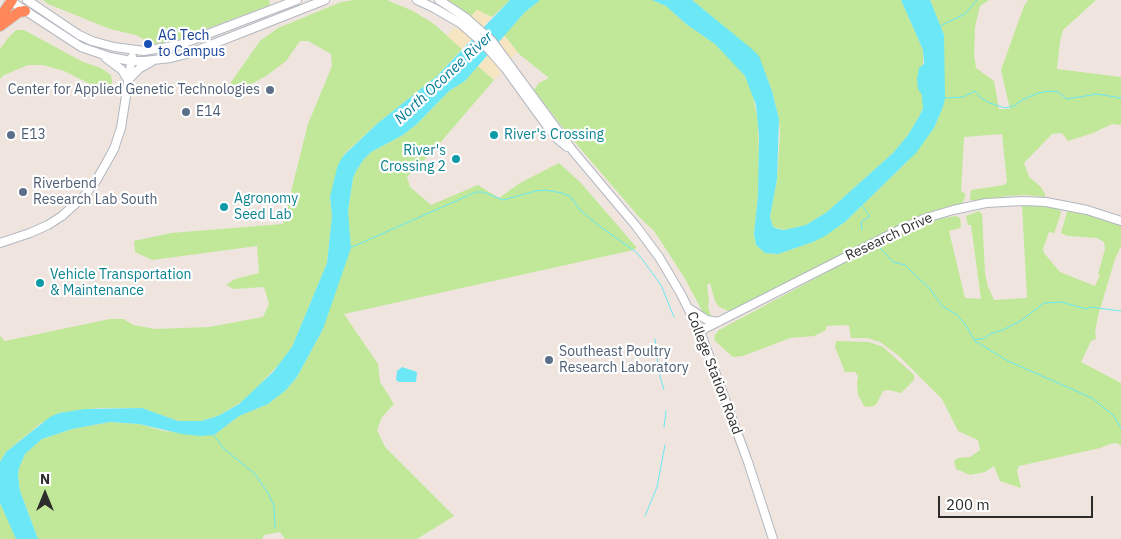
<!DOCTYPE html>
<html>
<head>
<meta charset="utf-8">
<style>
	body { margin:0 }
	#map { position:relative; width:1121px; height:539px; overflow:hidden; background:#efe5de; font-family:"IBM Plex Sans",sans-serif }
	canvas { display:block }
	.north { position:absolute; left:20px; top:469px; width:50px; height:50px; -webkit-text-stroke:4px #fff; paint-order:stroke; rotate:0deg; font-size:14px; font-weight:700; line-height:20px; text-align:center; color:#2c2c2c }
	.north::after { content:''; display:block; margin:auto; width:18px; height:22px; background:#2c2c2c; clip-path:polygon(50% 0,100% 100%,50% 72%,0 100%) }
	.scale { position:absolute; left:938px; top:496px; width:155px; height:22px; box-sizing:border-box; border:2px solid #2c2c2c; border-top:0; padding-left:6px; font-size:15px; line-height:18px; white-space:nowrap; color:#2c2c2c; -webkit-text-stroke:4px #fff; paint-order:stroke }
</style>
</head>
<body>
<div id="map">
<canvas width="1121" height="539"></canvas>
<div class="north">N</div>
<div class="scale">200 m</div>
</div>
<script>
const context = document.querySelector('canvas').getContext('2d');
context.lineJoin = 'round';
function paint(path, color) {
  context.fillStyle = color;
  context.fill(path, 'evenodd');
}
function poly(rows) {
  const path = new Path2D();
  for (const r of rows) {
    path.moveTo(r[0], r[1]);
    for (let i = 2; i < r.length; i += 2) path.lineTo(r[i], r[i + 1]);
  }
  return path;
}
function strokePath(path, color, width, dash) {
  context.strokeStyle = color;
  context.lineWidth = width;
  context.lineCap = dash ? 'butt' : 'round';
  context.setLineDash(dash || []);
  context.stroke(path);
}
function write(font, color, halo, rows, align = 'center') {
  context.font = font + ' "IBM Plex Sans",sans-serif';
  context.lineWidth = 4.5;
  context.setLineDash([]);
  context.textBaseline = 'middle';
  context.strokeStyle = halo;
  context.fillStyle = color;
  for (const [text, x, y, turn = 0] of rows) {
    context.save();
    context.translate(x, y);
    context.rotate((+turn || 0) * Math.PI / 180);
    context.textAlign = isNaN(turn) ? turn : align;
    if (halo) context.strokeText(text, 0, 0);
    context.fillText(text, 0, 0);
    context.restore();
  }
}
paint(poly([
	[43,0,269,0,270,5,185,37,169,43,160,44,150,43,136,35,110,29,48,4],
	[354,0,387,0,413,11,434,24,462,49,437,76,378,123,344,154,330,197,332,216,327,263,292,347,283,360,246,399,218,416,201,421,186,422,178,421,142,408,99,408,59,413,40,424,6,452,0,462,0,336,5,341,110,319,124,319,133,325,156,329,209,327,263,317,269,304,264,287,234,289,226,285,235,279,259,273,257,246,152,260,135,252,134,241,171,233,283,224,308,124,332,66,331,54,308,41,300,41,286,61,266,76,235,93,229,85,260,41,278,28,341,2],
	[448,0,510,0,492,17,477,10,472,16],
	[540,0,652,0,666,6,686,24,715,44,731,59,745,76,752,92,758,120,759,159,758,196,754,234,756,245,765,253,778,254,813,242,825,235,845,222,905,164,934,128,943,107,944,35,930,0,989,0,980,6,975,27,974,55,976,68,994,81,999,109,1010,109,1001,70,1024,6,1028,0,1096,0,1063,30,1060,41,1057,69,1121,77,1121,125,1112,124,1093,133,1068,141,1062,133,1052,134,1024,163,1029,177,1040,186,1045,194,1045,197,1025,195,1007,196,975,201,970,200,971,190,1004,185,1007,182,1002,134,964,137,961,191,966,194,962,204,925,214,903,224,750,303,728,311,719,307,715,301,710,283,707,285,709,302,708,307,712,318,705,316,684,277,654,231,639,217,567,133,534,90,539,83,549,78,519,54,504,35,524,13],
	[692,0,901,0,923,50,923,108,920,115,908,135,893,153,827,212,806,225,798,227,784,230,773,227,770,217,777,179,780,134,779,119,772,91,767,78,735,36],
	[16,30,24,30,83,62,101,68,111,75,113,89,98,88,64,71,43,65,28,65,4,75,0,79,0,49,8,38],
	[478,66,494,80,434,150,407,177,410,187,431,205,478,185,499,198,520,183,559,163,581,183,637,248,629,251,344,314,378,364,380,382,394,404,382,417,377,430,385,447,454,516,417,539,285,539,280,532,264,535,262,539,38,539,20,491,18,475,19,468,25,454,42,439,72,429,110,422,139,424,164,431,214,435,239,416,268,404,286,390,297,377,323,329,348,211,353,178,356,171,364,159,371,152,403,135,417,124,449,91,465,81],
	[1022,205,1055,207,1060,210,1061,213,1056,228,1054,233,1049,232,1043,249,1044,253,1060,272,1095,286,1100,275,1098,274,1105,249,1104,242,1097,238,1068,236,1061,233,1067,212,1070,210,1081,212,1121,224,1121,246,1115,259,1098,316,1095,332,1096,339,1091,341,1081,362,1121,383,1121,446,1117,443,1110,444,1100,448,1019,466,1017,471,1021,488,1000,481,994,466,985,472,970,475,956,469,954,461,958,458,970,457,980,450,978,440,958,431,942,399,899,356,880,342,867,338,851,338,849,326,844,325,826,326,826,330,814,336,790,338,743,356,733,357,714,340,715,335,719,330,900,233,932,220,956,216,960,218,961,225,960,228,949,231,965,298,981,299,971,225,968,225,966,216,979,211,982,214,985,273,988,287,994,300,1027,298],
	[836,341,869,342,883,347,912,373,914,375,914,380,901,393,889,390,883,391,877,403,874,406,869,407,864,406,858,395,857,384,858,376,855,372,845,372,835,347],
	[0,503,13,531,16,539,0,539]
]), '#c0e898');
paint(poly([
	[477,10,492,17,462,49,447,36,454,27,458,30],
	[504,35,518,53,515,54,499,71,501,73,494,80,478,66]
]), '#f5e5c0');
paint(poly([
	[510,0,540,0,524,13,465,81,449,91,417,124,403,135,371,152,364,159,356,171,353,178,348,211,351,248,323,329,297,377,286,390,268,404,239,416,214,435,200,436,182,434,139,424,110,422,72,429,42,439,25,454,19,468,18,475,20,491,38,539,16,539,0,503,0,462,6,452,50,417,59,413,85,409,142,408,178,421,201,421,218,416,239,404,273,372,292,347,327,263,332,216,330,197,337,168,340,161,344,155,378,123,437,76],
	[652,0,692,0,752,49,759,56,772,91,779,119,777,179,770,217,773,227,778,229,784,230,806,225,827,212,893,153,908,135,920,115,923,108,922,95,918,89,917,79,919,68,924,64,923,50,901,0,930,0,944,35,945,98,943,107,934,128,916,153,845,222,825,236,813,242,778,254,765,253,756,245,754,234,758,196,759,136,756,105,745,76,715,44,686,24,666,6],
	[402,367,417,372,416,382,399,382,396,380,397,371]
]), '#6be7f6');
strokePath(poly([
	[940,26,965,14,977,0],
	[945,98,963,97,975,91,981,98,990,103,1005,108,1014,106,1022,100,1038,93,1048,91,1058,92,1067,99,1097,94,1121,98],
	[861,204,869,215,869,217,861,222,862,230],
	[350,248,476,192,483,192,503,200,536,191,545,190,562,193,571,197,580,210,598,225,636,252,642,259,661,285,674,317],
	[880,248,893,262,905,265,931,290,942,306,956,314,965,324,975,341,1008,361,1092,398,1114,416,1121,428],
	[655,339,659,373,664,390],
	[975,340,985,338,990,334,1003,330,1022,320,1044,303,1061,302,1086,309,1090,307,1121,311],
	[664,427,666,411],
	[214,435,224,449,255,474,268,493,274,506,275,528],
	[645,516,657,487,665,445]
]), '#6be7f6', 1);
const secondary = poly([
	[9,0,81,47,110,57,131,61,144,61,171,58,190,53,325,0],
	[27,0,79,35,92,41,114,47,144,51,179,45,297,0],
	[417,0,434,8,460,23,484,44,505,68,555,137,567,147],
	[439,0,465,17,492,41,573,151,636,226,659,257,681,294,703,339,748,462,773,539],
	[106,58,122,70,128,80],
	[129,79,140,68,151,62],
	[0,243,30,233,48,225,62,216,84,196,96,181,114,149,121,128,132,57],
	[690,309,707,320,718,322],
	[700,331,901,229,926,218,953,210,986,203,1022,201,1046,202,1087,210,1121,221]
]);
const highway = poly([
	[0,18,12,0],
	[0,26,19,12,25,11]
]);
strokePath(secondary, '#b2b7c1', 10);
strokePath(highway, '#c8c8c8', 12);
strokePath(secondary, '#fff', 8);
strokePath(highway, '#ff8759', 10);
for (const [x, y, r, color] of [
	[148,44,5,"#1a4fb4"],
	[270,90,5,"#5c6f8a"],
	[186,112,5,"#5c6f8a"],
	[11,135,5,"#5c6f8a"],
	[494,135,5,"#0f9aa8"],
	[456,159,5,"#0f9aa8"],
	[23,192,5,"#5c6f8a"],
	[224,207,5,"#0f9aa8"],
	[40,283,5,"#0f9aa8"],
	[549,360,5,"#5c6f8a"]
]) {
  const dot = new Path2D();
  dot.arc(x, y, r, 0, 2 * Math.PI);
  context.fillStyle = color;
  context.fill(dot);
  strokePath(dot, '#fff', 2);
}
write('14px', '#164399', '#fff', [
	["AG Tech",158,36],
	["to Campus",158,52]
], 'left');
write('14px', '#4e5e75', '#fff', [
	["Center for Applied Genetic Technologies",260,90,"right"],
	["E14",196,112],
	["E13",21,135],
	["Riverbend",33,184],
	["Research Lab South",33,200],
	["Southeast Poultry",559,352],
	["Research Laboratory",559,368]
], 'left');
write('14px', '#0d838f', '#fff', [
	["River's Crossing",504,135],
	["River's",446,151,"right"],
	["Crossing 2",446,167,"right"],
	["Agronomy",234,199],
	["Seed Lab",234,215],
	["Vehicle Transportation",50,275],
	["& Maintenance",50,291]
], 'left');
write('14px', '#2c2c2c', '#fff', [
	["Research Drive",889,237,-25],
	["College Station Road",714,373,69]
]);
write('italic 15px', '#067d99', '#fff', [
	["North Oconee River",444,78,-43]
]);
</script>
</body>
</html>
